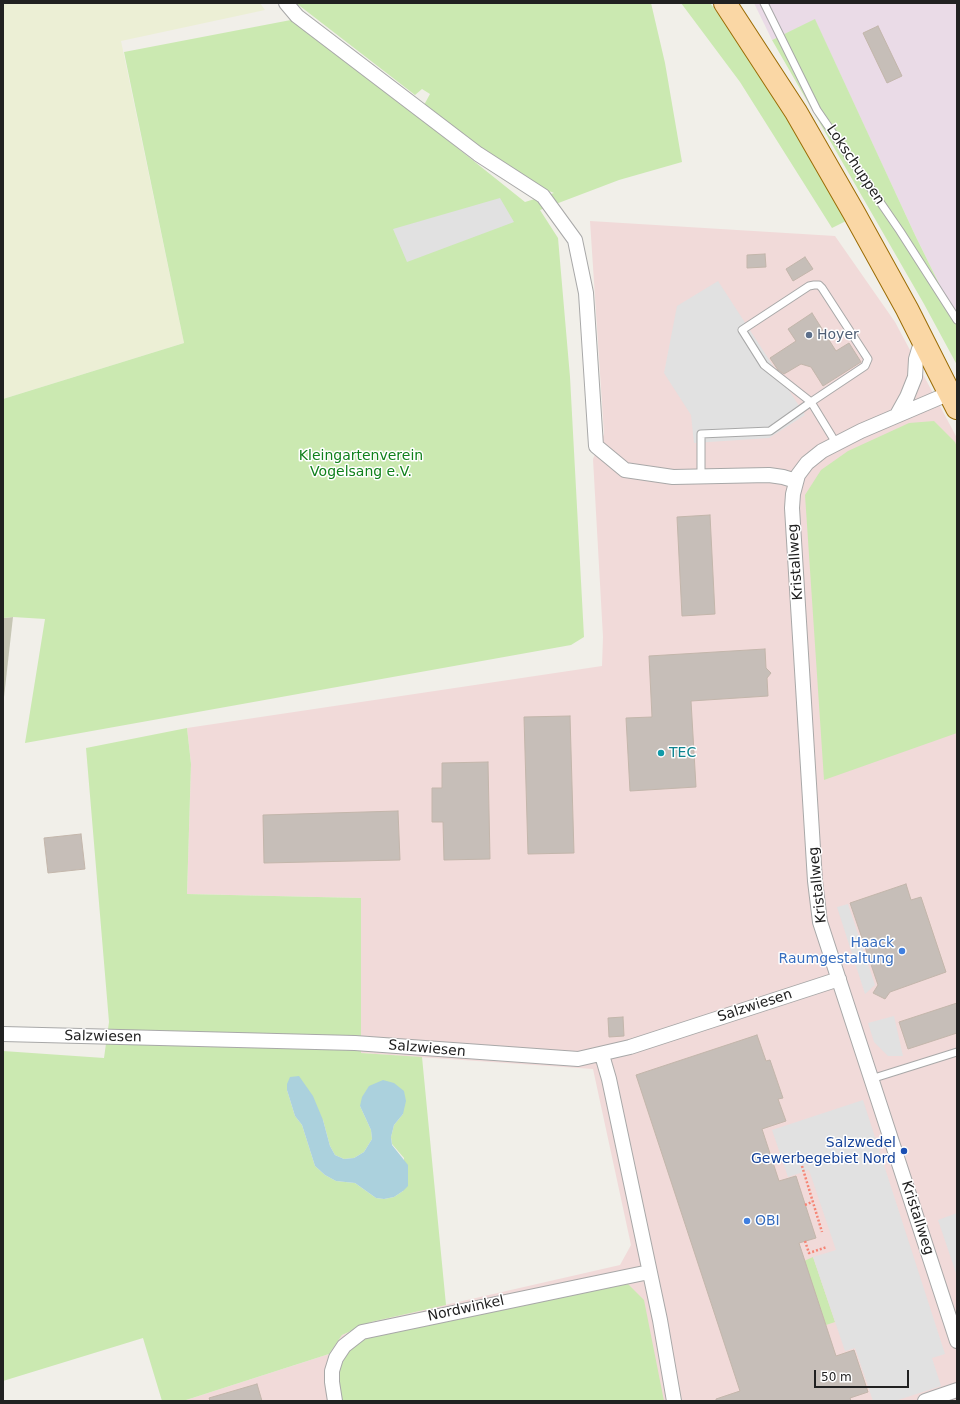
<!DOCTYPE html>
<html>
<head>
<meta charset="utf-8">
<style>
	body { margin:0 }
	#map { position:relative; width:960px; height:1404px; overflow:hidden; background:#f1efe9; font-family:"DejaVu Sans",sans-serif }
	canvas { display:block }
	.frame { position:absolute; inset:0; border:4px solid #212121; pointer-events:none }
	.scale { position:absolute; left:814px; top:1370px; width:95px; height:18px; box-sizing:border-box; border:2px solid #212121; border-top:0; padding-left:5px; font-size:12px; line-height:14px; white-space:nowrap; color:#212121; -webkit-text-stroke:3px #fff; paint-order:stroke }
</style>
</head>
<body>
<div id="map">
<canvas width="960" height="1404"></canvas>
<div class="frame"></div>
<div class="scale">50 m</div>
</div>
<script>
const context = document.querySelector('canvas').getContext('2d');
context.lineJoin = 'round';
function paint(path, color) {
  context.fillStyle = color;
  context.fill(path, 'evenodd');
}
function poly(rows) {
  const path = new Path2D();
  for (const r of rows) {
    path.moveTo(r[0], r[1]);
    for (let i = 2; i < r.length; i += 2) path.lineTo(r[i], r[i + 1]);
  }
  return path;
}
function strokePath(path, color, width, dash) {
  context.strokeStyle = color;
  context.lineWidth = width;
  context.lineCap = dash ? 'butt' : 'round';
  context.setLineDash(dash || []);
  context.stroke(path);
}
function write(font, color, halo, rows, align = 'center') {
  context.font = font + ' "DejaVu Sans",sans-serif';
  context.lineWidth = 3;
  context.setLineDash([]);
  context.textBaseline = 'middle';
  context.strokeStyle = halo;
  context.fillStyle = color;
  for (const [text, x, y, turn = 0] of rows) {
    context.save();
    context.translate(x, y);
    context.rotate((+turn || 0) * Math.PI / 180);
    context.textAlign = isNaN(turn) ? turn : align;
    if (halo) context.strokeText(text, 0, 0);
    context.fillText(text, 0, 0);
    context.restore();
  }
}
paint(poly([
	[590,221,835,236,895,322,957,438,957,1401,183,1401,329,1354,342,1335,371,1322,620,1265,631,1245,593,1069,361,1053,361,898,187,894,191,764,187,728,602,666,603,637,593,459,604,434]
]), '#f1dad9');
paint(poly([
	[754,3,957,3,957,320,915,235,815,20,772,40]
]), '#eadbe7');
paint(poly([
	[13,617,3,706,3,618]
]), '#c6c6b4');
paint(poly([
	[3,3,260,3,265,10,121,41,184,343,3,399]
]), '#ecefd5');
paint(poly([
	[296,3,651,3,665,63,682,162,619,180,540,210,558,238,570,377,584,637,571,645,25,743,45,619,13,617,3,618,3,399,184,343,124,52,296,19,525,202,554,193,544,189,488,154,424,105,430,94,422,89,415,95],
	[681,3,710,3,760,69,848,220,832,228,740,82],
	[815,19,915,235,957,320,957,365,924,304,772,40],
	[934,421,955,442,957,447,957,733,824,780,805,495,821,470,848,451,909,423],
	[187,728,191,764,187,894,361,898,361,1053,422,1057,446,1305,371,1322,342,1335,329,1354,183,1401,162,1401,143,1338,3,1381,3,1051,104,1058,109,1022,86,748],
	[287,1090,323,1120,330,1146,335,1155,344,1159,354,1158,364,1152,372,1139,371,1130,360,1106,403,1114,394,1125,391,1137,392,1144,404,1158,403,1191,394,1197,384,1199,376,1198,355,1183,336,1181,325,1175,315,1166,302,1125,295,1116],
	[813,1257,835,1322,826,1325,804,1261],
	[628,1284,644,1300,664,1401,339,1401,338,1373,349,1348,376,1332]
]), '#cbe9b1');
paint(poly([
	[500,198,514,222,407,262,393,229],
	[718,281,805,415,769,438,694,443,691,415,664,373,677,306],
	[848,904,875,985,865,994,837,907],
	[894,1016,903,1056,888,1056,874,1042,868,1023],
	[863,1100,945,1354,932,1358,941,1386,895,1401,873,1401,855,1348,845,1351,813,1257,836,1250,809,1170,788,1177,772,1130],
	[957,1213,957,1276,938,1220]
]), '#e1e1e1');
paint(poly([
	[299,1076,313,1096,323,1120,330,1146,335,1155,344,1159,354,1158,364,1152,372,1139,371,1130,360,1106,362,1097,369,1086,383,1080,394,1083,404,1091,406,1101,403,1114,394,1125,391,1137,392,1145,408,1165,408,1186,403,1191,394,1197,384,1199,376,1198,355,1183,336,1181,325,1175,315,1166,302,1125,295,1116,287,1090,287,1084,290,1077]
]), '#abd1dd');
const building = poly([
	[878,26,902,76,887,83,863,33,878,26],
	[765,254,766,267,747,268,747,255,765,254],
	[805,257,813,269,793,281,786,269,805,257],
	[812,313,836,351,849,343,861,362,823,386,811,367,801,364,784,374,778,370,770,358,796,341,788,329,812,313],
	[710,515,715,614,682,616,677,517,710,515],
	[765,649,766,668,771,673,767,678,768,696,691,701,696,787,630,791,626,718,652,717,649,656,765,649],
	[570,716,574,853,528,854,524,717,570,716],
	[488,762,490,859,444,860,443,822,432,822,432,788,442,788,442,763,488,762],
	[398,811,400,860,264,863,263,815,398,811],
	[81,834,85,869,48,873,44,838,81,834],
	[906,884,911,900,921,897,946,972,890,992,885,999,873,993,878,985,850,903,906,884],
	[957,1003,957,1033,908,1049,899,1022,957,1003],
	[623,1017,624,1036,609,1037,608,1018,623,1017],
	[757,1035,766,1061,770,1060,783,1098,778,1099,786,1121,762,1129,779,1181,796,1176,816,1238,799,1243,836,1356,854,1350,868,1392,850,1398,851,1401,716,1401,716,1399,740,1391,636,1075,757,1035],
	[257,1384,262,1401,210,1401,209,1398,257,1384]
]);
paint(building, '#c6beb8');
strokePath(building, '#c3b6ab', 1);
const service = poly([
	[764,3,817,110,900,231,957,320],
	[701,475,701,434,770,431,811,402,764,365,742,330,809,286,814,285,819,285,822,288,868,359,865,366,811,402,836,443],
	[871,1079,957,1052]
]);
const minor = poly([
	[286,3,297,16,478,154,543,196,575,240,586,293,596,446,625,470,673,477,769,475,783,477,796,481],
	[950,393,861,431,822,451,807,463,798,475,793,494,792,508,815,881,820,922,957,1341],
	[897,415,907,397,915,377,916,359,922,339],
	[3,1034,355,1043,578,1059,630,1047,839,979],
	[602,1055,609,1079,660,1320,674,1401],
	[335,1401,332,1382,332,1371,336,1358,344,1346,362,1332,649,1272],
	[925,1401,957,1390]
]);
const primary = poly([
	[725,3,796,112,854,213,907,309,957,408]
]);
strokePath(service, '#a8a8a8', 9);
strokePath(minor, '#a8a8a8', 16);
strokePath(primary, '#9b6c04', 24);
strokePath(poly([
	[802,1166,822,1232],
	[805,1205,812,1202],
	[805,1241,809,1253,827,1247]
]), '#f68575', 2.5, [2, 2]);
strokePath(service, '#fff', 7);
strokePath(minor, '#fff', 14);
strokePath(primary, '#fad7a5', 22);
for (const [x, y, r, color] of [
	[809,335,4,"#5c6f8a"],
	[661,753,4,"#0f9aa8"],
	[902,951,4,"#3f7fe0"],
	[904,1151,4,"#1a4fb4"],
	[747,1221,4,"#3f7fe0"]
]) {
  const dot = new Path2D();
  dot.arc(x, y, r, 0, 2 * Math.PI);
  context.fillStyle = color;
  context.fill(dot);
  strokePath(dot, '#fff', 1.5);
}
write('14px', '#212121', '#fff', [
	["Lokschuppen",855,165,56],
	["Kristallweg",796,562,-94],
	["Kristallweg",818,885,-96],
	["Salzwiesen",755,1006,-18],
	["Salzwiesen",103,1037,1],
	["Salzwiesen",427,1049,5],
	["Kristallweg",917,1218,72],
	["Nordwinkel",466,1309,-12]
]);
write('14px', '#4e5e75', '#fff', [
	["Hoyer",817,335]
], 'left');
write('14px', '#0f801b', '#fff', [
	["Kleingartenverein",361,456],
	["Vogelsang e.V.",361,472]
]);
write('14px', '#0d838f', '#fff', [
	["TEC",669,753]
], 'left');
write('14px', '#366cbe', '#fff', [
	["Haack",894,943],
	["Raumgestaltung",894,959],
	["OBI",755,1221,"left"]
], 'right');
write('14px', '#164399', '#fff', [
	["Salzwedel",896,1143],
	["Gewerbegebiet Nord",896,1159]
], 'right');
</script>
</body>
</html>
